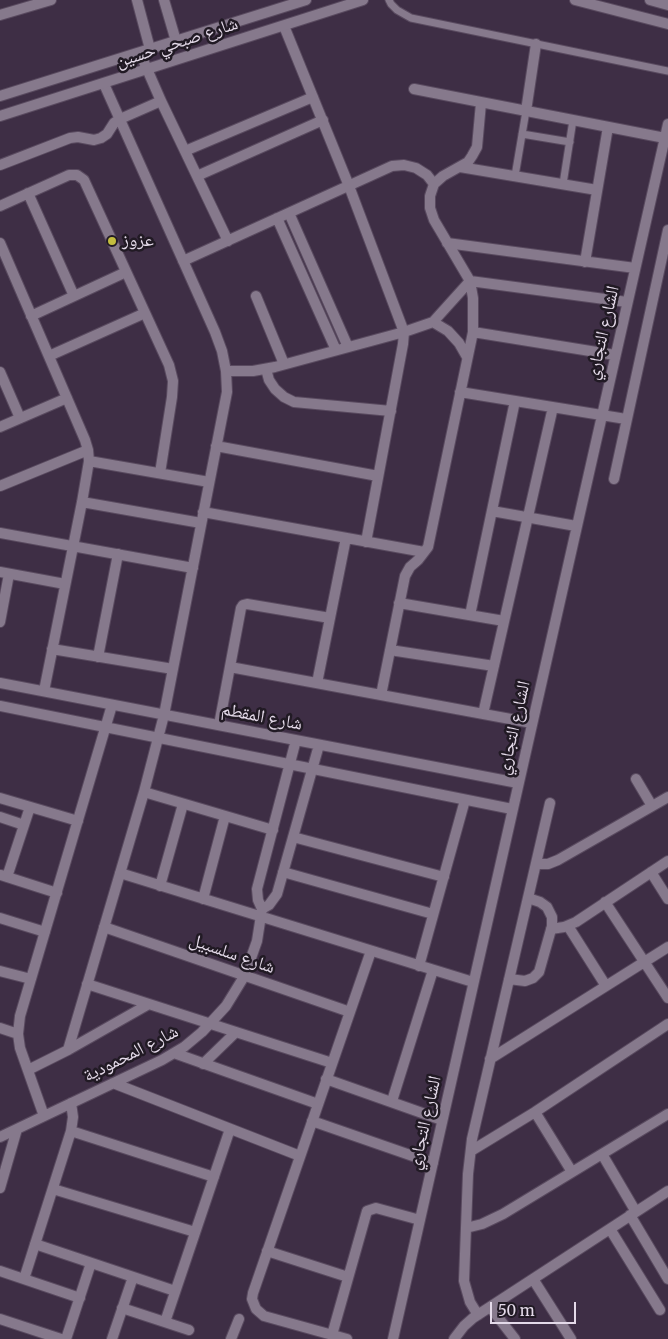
<!DOCTYPE html>
<html>
<head>
<meta charset="utf-8">
<style>
	body { margin:0 }
	#map { position:relative; width:668px; height:1339px; overflow:hidden; background:#3e2e45; font-family:Merriweather,serif }
	canvas { display:block }
	.scale { position:absolute; left:490px; top:1302px; width:86px; height:22px; box-sizing:border-box; border:2px solid #e4dae9; border-top:0; padding-left:6px; font-size:15px; line-height:18px; white-space:nowrap; color:#e4dae9; -webkit-text-stroke:4px #211a24; paint-order:stroke }
</style>
</head>
<body>
<div id="map">
<canvas width="668" height="1339"></canvas>
<div class="scale">50 m</div>
</div>
<script>
const context = document.querySelector('canvas').getContext('2d');
context.lineJoin = 'round';
function poly(rows) {
  const path = new Path2D();
  for (const r of rows) {
    path.moveTo(r[0], r[1]);
    for (let i = 2; i < r.length; i += 2) path.lineTo(r[i], r[i + 1]);
  }
  return path;
}
function strokePath(path, color, width, dash) {
  context.strokeStyle = color;
  context.lineWidth = width;
  context.lineCap = dash ? 'butt' : 'round';
  context.setLineDash(dash || []);
  context.stroke(path);
}
function write(font, color, halo, rows, align = 'center') {
  context.font = font + ' Merriweather,"Noto Naskh Arabic",serif';
  context.lineWidth = 5;
  context.setLineDash([]);
  context.textBaseline = 'middle';
  context.strokeStyle = halo;
  context.fillStyle = color;
  for (const [text, x, y, turn = 0] of rows) {
    context.save();
    context.translate(x, y);
    context.rotate((+turn || 0) * Math.PI / 180);
    context.textAlign = isNaN(turn) ? turn : align;
    if (halo) context.strokeText(text, 0, 0);
    context.fillText(text, 0, 0);
    context.restore();
  }
}
const service = poly([
	[389,0,391,4,397,10,411,18,668,71],
	[522,134,570,142],
	[515,176,526,111],
	[563,184,573,120]
]);
const minor = poly([
	[137,0,150,49],
	[164,0,176,41],
	[0,15,51,0],
	[284,26,349,186,404,332,403,344,366,542],
	[140,53,161,101,228,241],
	[414,89,665,138],
	[526,111,536,44],
	[185,151,313,97],
	[0,165,70,138,78,137,94,140,101,138,107,134,114,123,120,119,161,101],
	[460,167,597,190],
	[197,176,323,120],
	[28,193,74,296],
	[0,206,69,175,77,175,84,180,169,365,173,381,172,397,160,473],
	[289,213,348,347],
	[277,218,336,350],
	[0,243,85,440,88,450,89,461,82,502,44,691],
	[447,243,635,268],
	[183,261,392,166,404,165,416,168,427,175,434,184],
	[585,262,608,127],
	[256,296,284,364],
	[31,316,126,272],
	[433,322,448,331,459,343,467,357],
	[473,332,615,355],
	[49,356,145,313],
	[266,369,269,380,275,389,284,397,294,402,391,411],
	[226,371,253,371,275,367,404,332,433,322,470,281,627,302],
	[0,372,20,418],
	[460,392,626,419],
	[0,427,67,398],
	[216,446,378,476],
	[89,461,209,482],
	[614,479,668,230],
	[0,486,88,450],
	[82,502,201,523],
	[492,511,576,526],
	[203,512,424,552],
	[0,533,193,568],
	[0,572,65,584],
	[399,603,504,621],
	[470,615,515,401],
	[0,622,9,574],
	[52,649,173,669],
	[390,650,494,666],
	[98,657,118,554],
	[230,667,532,723],
	[0,683,518,783],
	[317,683,346,538],
	[381,695,405,576,410,567,418,560,428,547,473,332,473,298,470,281,434,220,430,208,430,196,434,184,443,176,468,162,472,156,477,147,481,103],
	[0,706,512,809],
	[483,714,553,407],
	[219,725,241,608,243,605,247,604,330,618],
	[636,779,652,806],
	[144,792,273,830],
	[0,798,78,821],
	[0,817,24,825],
	[293,837,444,877],
	[536,864,548,864,558,860,668,797],
	[283,872,433,914],
	[651,872,668,899],
	[120,873,473,982],
	[1,875,57,893],
	[7,877,30,807],
	[160,886,183,804],
	[203,899,225,816],
	[605,902,668,998],
	[262,909,269,905,277,894,319,745],
	[262,909,258,900,257,889,296,740],
	[0,918,45,932],
	[568,926,606,986],
	[104,927,350,1012],
	[551,929,564,927,576,922,668,861],
	[419,966,465,800],
	[0,971,31,979],
	[509,979,525,981,533,978,539,972,552,926,552,917,547,907,540,902,528,898],
	[87,984,332,1063],
	[0,1028,18,1034],
	[68,1050,144,792,164,715,227,392,226,371,222,351,215,332,104,84],
	[174,1053,318,1104],
	[490,1059,668,947],
	[203,1064,236,1032],
	[28,1070,68,1050,149,1004],
	[326,1079,442,1120],
	[113,1083,300,1156],
	[392,1101,433,970],
	[535,1112,572,1172],
	[44,1116,20,1048,18,1034,20,1016,112,705],
	[312,1121,433,1163],
	[71,1131,214,1177],
	[0,1137,162,1060,184,1047,202,1032,226,1006,245,975,257,941,262,909],
	[471,1151,535,1112,668,1024],
	[602,1154,636,1212],
	[0,1188,17,1129],
	[53,1189,195,1232],
	[630,1215,668,1279],
	[466,1228,482,1224,503,1214,668,1114],
	[610,1229,660,1310],
	[35,1244,175,1291],
	[267,1251,348,1277],
	[0,1271,80,1298],
	[24,1279,71,1131,73,1117,71,1103],
	[533,1279,571,1339],
	[490,1307,515,1339],
	[122,1308,189,1330],
	[478,1315,470,1302,464,1281,468,1174,472,1139,550,803],
	[0,1319,61,1339],
	[165,1322,230,1129],
	[332,1335,367,1211,376,1208,420,1220],
	[66,1339,91,1263],
	[112,1339,133,1277],
	[231,1339,239,1319],
	[347,1339,264,1316,256,1309,252,1299,253,1293,371,951],
	[393,1339,668,124],
	[454,1339,464,1326,473,1318,668,1191]
]);
const tertiary = poly([
	[575,0,668,24],
	[650,0,668,5],
	[0,96,306,0],
	[0,116,363,0]
]);
strokePath(service, '#594a5f', 9);
strokePath(minor, '#594a5f', 12);
strokePath(tertiary, '#594a5f', 12);
strokePath(service, '#86798c', 7);
strokePath(minor, '#86798c', 10);
strokePath(tertiary, '#86798c', 10);
for (const [x, y, r, color] of [
	[112,241,5,"#c3bd3f"]
]) {
  const dot = new Path2D();
  dot.arc(x, y, r, 0, 2 * Math.PI);
  context.fillStyle = color;
  context.fill(dot);
  strokePath(dot, '#211a24', 2);
}
write('18px', '#e4dae9', '#211a24', [
	["شارع صبحي حسين",177,43,-18],
	["الشارع التجاري",603,333,-77],
	["شارع المقطم",262,717,11],
	["الشارع التجاري",514,728,-77],
	["شارع سلسبيل",232,954,19],
	["شارع المحمودية",131,1054,-27],
	["الشارع التجاري",425,1123,-77]
]);
write('18px', '#e4dae9', '#211a24', [
	["عزوز",122,241]
], 'left');
</script>
</body>
</html>
